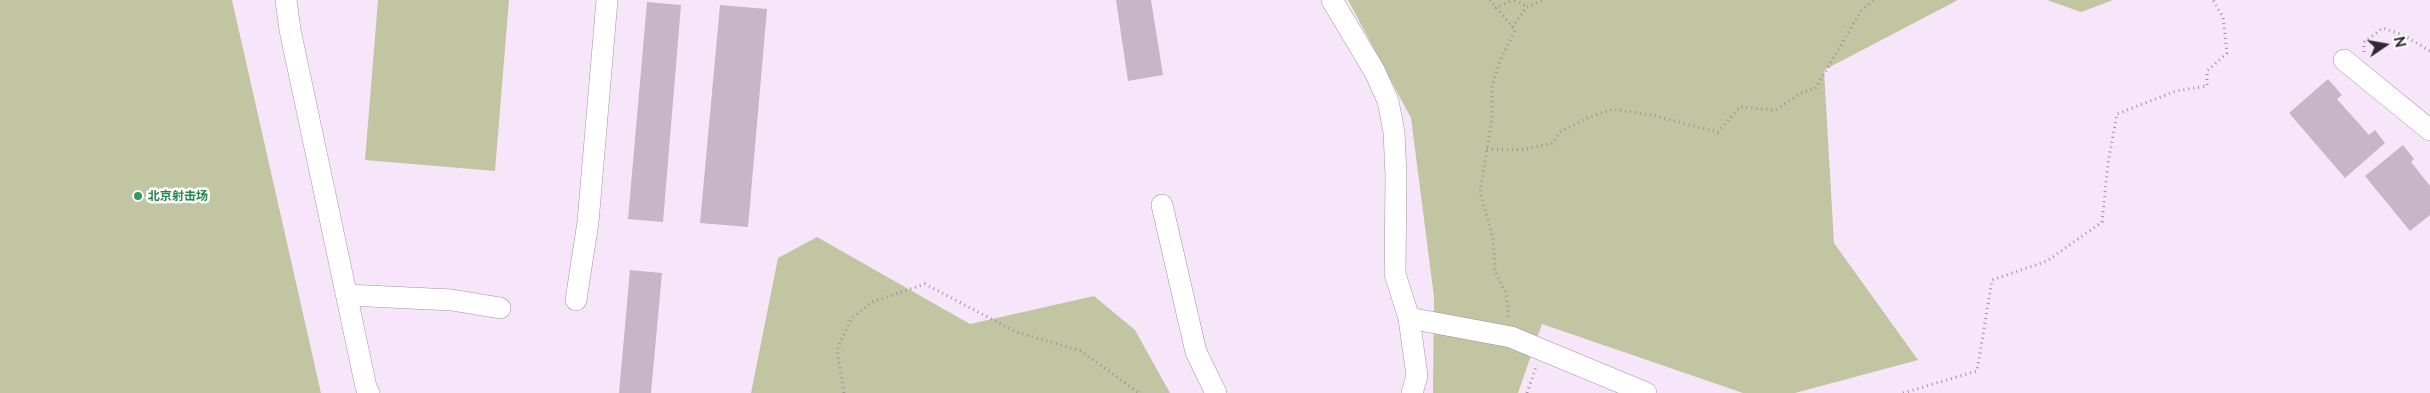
<!DOCTYPE html>
<html>
<head>
<meta charset="utf-8">
<style>
	body { margin:0 }
	#map { position:relative; width:2430px; height:393px; overflow:hidden; background:#f7e6fa; font-family:Raleway,sans-serif }
	canvas { display:block }
	.north { position:absolute; left:2360px; top:20px; width:50px; height:50px; -webkit-text-stroke:4px #fff; paint-order:stroke; rotate:78deg; font-size:14px; font-weight:700; line-height:20px; text-align:center; color:#302931 }
	.north::after { content:''; display:block; margin:auto; width:18px; height:22px; background:#302931; clip-path:polygon(50% 0,100% 100%,50% 72%,0 100%) }
</style>
</head>
<body>
<div id="map">
<canvas width="2430" height="393"></canvas>
<div class="north">N</div>
</div>
<script>
const context = document.querySelector('canvas').getContext('2d');
context.lineJoin = 'round';
function paint(path, color) {
  context.fillStyle = color;
  context.fill(path, 'evenodd');
}
function poly(rows) {
  const path = new Path2D();
  for (const r of rows) {
    path.moveTo(r[0], r[1]);
    for (let i = 2; i < r.length; i += 2) path.lineTo(r[i], r[i + 1]);
  }
  return path;
}
function strokePath(path, color, width, dash) {
  context.strokeStyle = color;
  context.lineWidth = width;
  context.lineCap = dash ? 'butt' : 'round';
  context.setLineDash(dash || []);
  context.stroke(path);
}
function write(font, color, halo, rows, align = 'center') {
  context.font = font + ' Raleway,"Noto Sans SC",sans-serif';
  context.lineWidth = 5;
  context.setLineDash([]);
  context.textBaseline = 'middle';
  context.strokeStyle = halo;
  context.fillStyle = color;
  for (const [text, x, y, turn = 0] of rows) {
    context.save();
    context.translate(x, y);
    context.rotate((+turn || 0) * Math.PI / 180);
    context.textAlign = isNaN(turn) ? turn : align;
    if (halo) context.strokeText(text, 0, 0);
    context.fillText(text, 0, 0);
    context.restore();
  }
}
paint(poly([
	[0,0,232,0,321,393,0,393],
	[378,0,509,0,495,171,365,160],
	[1348,0,1958,0,1824,70,1834,243,1918,360,1795,393,1743,393,1542,324,1518,393,1433,393,1434,297,1411,118],
	[2047,0,2113,0,2081,12],
	[817,237,970,324,1094,296,1135,330,1170,393,751,393,778,258]
]), '#c2c5a2');
paint(poly([
	[1116,0,1151,0,1163,75,1128,81],
	[647,2,681,5,663,222,628,219],
	[720,5,767,9,748,227,700,223],
	[2328,79,2342,95,2337,99,2369,135,2375,130,2385,143,2345,178,2289,113],
	[2403,145,2414,159,2411,162,2430,186,2430,215,2410,231,2365,176],
	[630,270,662,273,651,393,619,393]
]), '#c8b5c6');
const minor = poly([
	[286,0,290,30,366,387,369,393],
	[1332,0,1375,72,1388,101,1394,132,1396,175,1395,274,1409,318,1417,376,1412,393],
	[2344,60,2430,130],
	[1162,205,1196,352,1216,393],
	[347,295,452,300,500,308],
	[576,300,588,222,607,0],
	[1409,318,1511,337,1646,393]
]);
strokePath(minor, '#a393a5', 22);
strokePath(poly([
	[1490,0,1515,30,1500,61,1492,86,1492,118,1480,192,1493,238,1495,272,1506,293,1509,319],
	[1515,0,1527,7],
	[1495,8,1514,0],
	[1512,27,1527,7,1544,0],
	[2364,52,2364,42,2383,28,2403,35,2430,51],
	[1487,149,1521,150,1553,143,1560,132,1587,118,1613,109,1652,115,1718,132,1740,107,1775,110,1803,92,1815,89,1861,11,1873,0],
	[844,393,837,350,851,319,872,302,925,284,1016,332,1081,351,1139,393],
	[1527,393,1536,367],
	[1903,393,1977,371,1992,280,2047,261,2102,222,2108,163,2117,114,2176,91,2207,86,2207,71,2227,53,2223,17,2213,0]
]), '#9e91a0', 3, [1, 4]);
strokePath(minor, '#fff', 21);
for (const [x, y, r, color] of [
	[138,196,5,"#2e9e5b"]
]) {
  const dot = new Path2D();
  dot.arc(x, y, r, 0, 2 * Math.PI);
  context.fillStyle = color;
  context.fill(dot);
  strokePath(dot, '#fff', 2);
}
write('bold 12px', '#27864d', '#fff', [
	["北京射击场",148,196]
], 'left');
</script>
</body>
</html>
